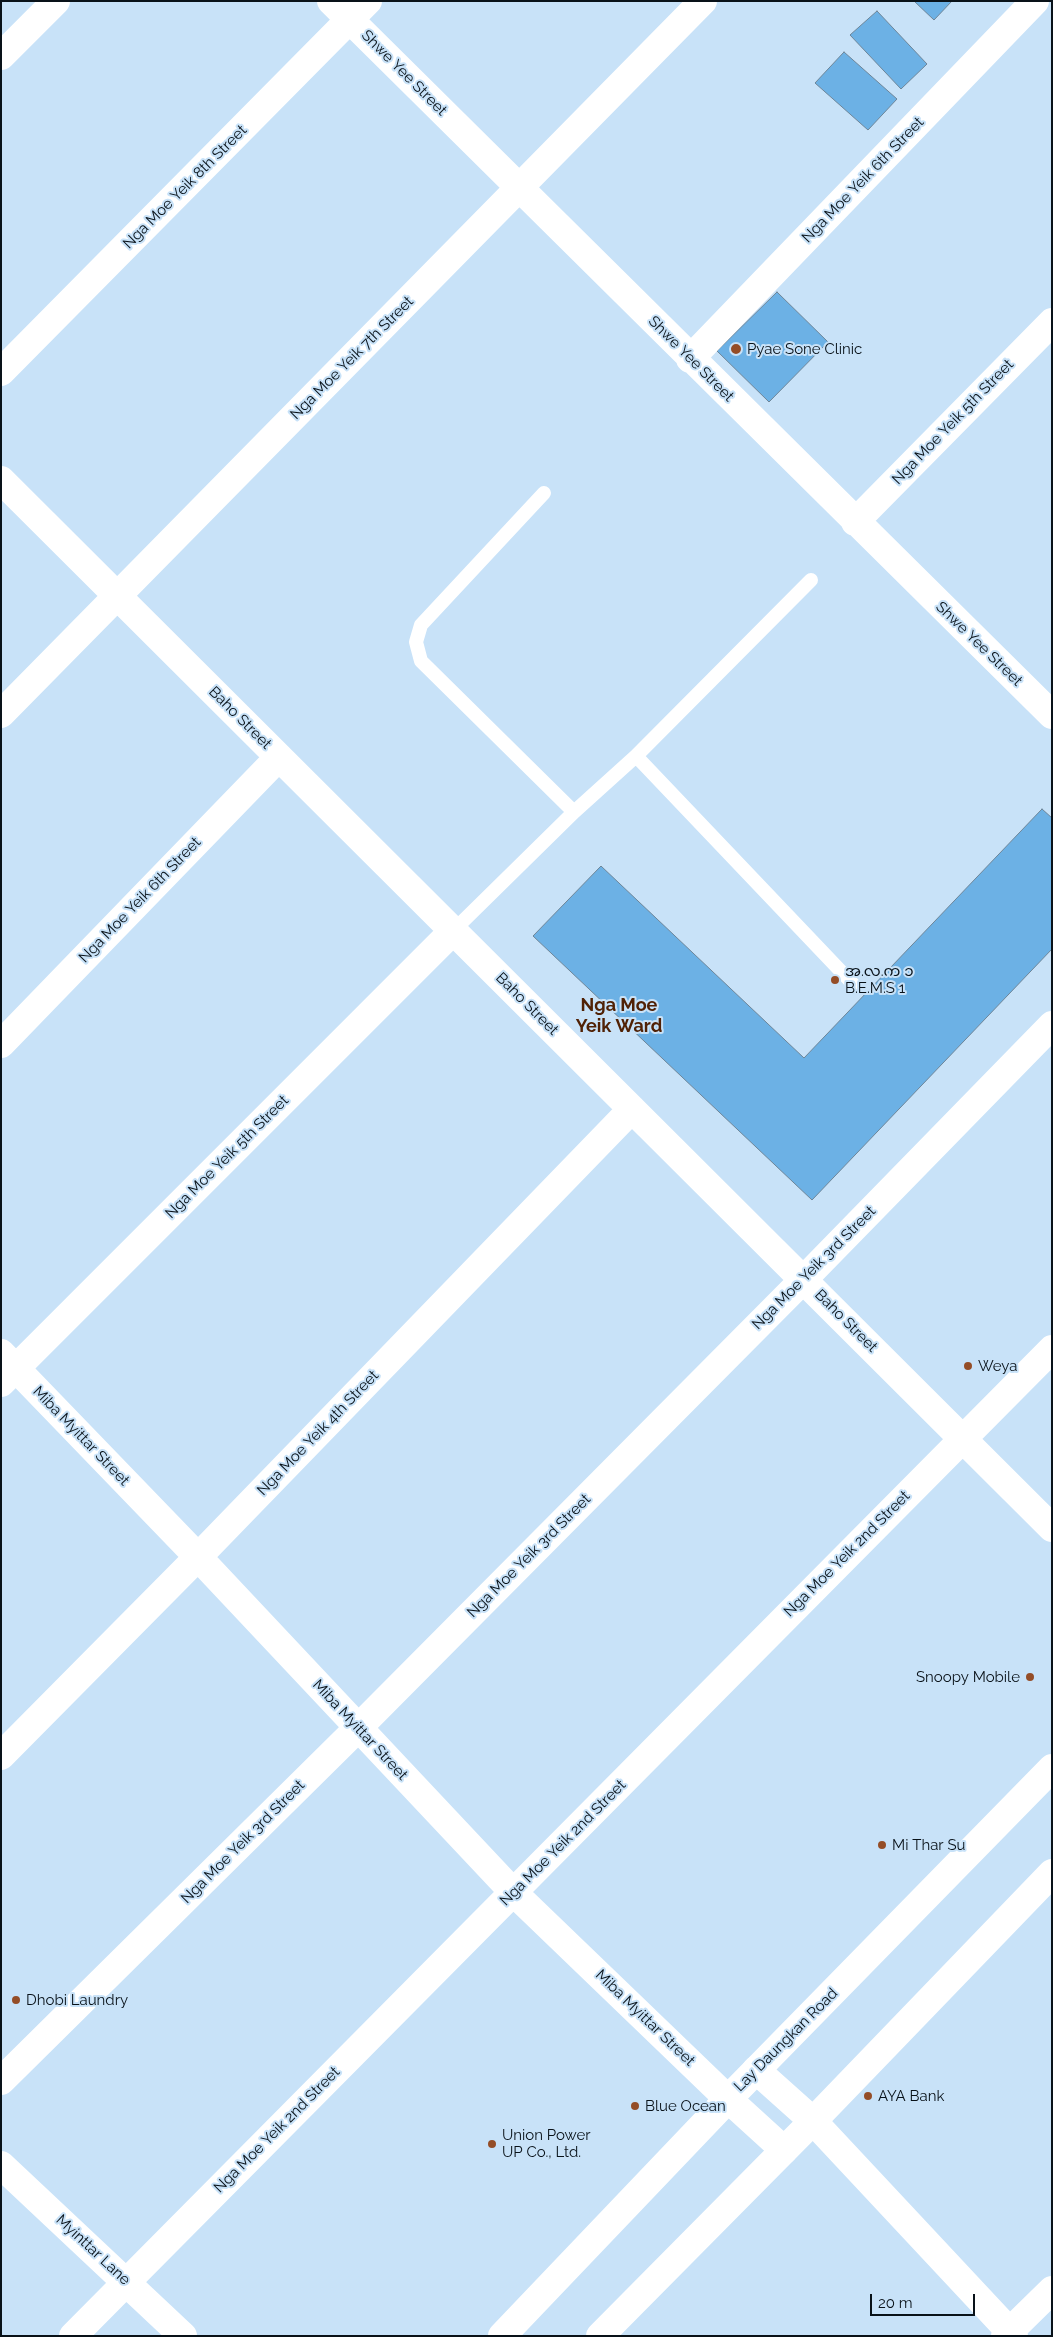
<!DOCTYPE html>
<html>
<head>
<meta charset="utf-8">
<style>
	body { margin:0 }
	#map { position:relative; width:1053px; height:2337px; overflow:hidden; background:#c8e2f8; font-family:Raleway,sans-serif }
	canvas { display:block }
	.frame { position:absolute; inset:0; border:2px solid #091219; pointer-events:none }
	.scale { position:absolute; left:870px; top:2294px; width:105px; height:22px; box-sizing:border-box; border:2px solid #091219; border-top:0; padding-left:6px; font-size:15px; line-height:18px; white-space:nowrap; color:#091219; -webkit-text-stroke:4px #c8e2f8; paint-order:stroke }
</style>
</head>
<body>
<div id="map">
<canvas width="1053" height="2337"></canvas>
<div class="frame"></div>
<div class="scale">20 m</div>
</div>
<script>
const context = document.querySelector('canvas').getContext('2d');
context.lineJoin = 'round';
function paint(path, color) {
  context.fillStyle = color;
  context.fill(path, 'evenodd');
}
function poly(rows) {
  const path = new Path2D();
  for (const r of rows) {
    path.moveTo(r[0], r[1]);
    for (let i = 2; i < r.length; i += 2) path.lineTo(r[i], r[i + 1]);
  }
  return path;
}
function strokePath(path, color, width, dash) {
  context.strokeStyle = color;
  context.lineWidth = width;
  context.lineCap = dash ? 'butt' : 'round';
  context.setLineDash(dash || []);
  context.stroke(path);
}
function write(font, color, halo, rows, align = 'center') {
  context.font = font + ' Raleway,"Noto Sans Myanmar",sans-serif';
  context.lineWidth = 4;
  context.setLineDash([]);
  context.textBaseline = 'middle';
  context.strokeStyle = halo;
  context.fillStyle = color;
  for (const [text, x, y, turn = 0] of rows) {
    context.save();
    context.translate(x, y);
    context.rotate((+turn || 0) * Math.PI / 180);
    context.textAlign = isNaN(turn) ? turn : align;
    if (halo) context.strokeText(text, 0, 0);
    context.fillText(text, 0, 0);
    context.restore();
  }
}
const building = poly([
	[914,1,952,1,934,20,914,1],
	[877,11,927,64,901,89,850,35,877,11],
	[844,52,897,99,868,130,815,83,844,52],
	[777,292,828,342,769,402,717,351,777,292],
	[1042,809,1052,818,1052,949,812,1200,533,936,601,866,804,1058,1042,809]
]);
paint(building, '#6cb1e5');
strokePath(building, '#6d8598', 1);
strokePath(poly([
	[544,493,421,625,416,642,421,661,574,812],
	[636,756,853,984],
	[454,930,574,812,636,756,811,580]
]), '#fff', 14);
strokePath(poly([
	[331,1,1052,715],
	[1,56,56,1],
	[690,359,1035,1],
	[1,372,368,1],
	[1,480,1052,1528],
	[855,522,1052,322],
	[1,714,703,1],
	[1,1044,279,757],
	[1,1353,198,1557,514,1893,728,2099,784,2150],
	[1,1383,454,930],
	[1,1756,198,1557,632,1109],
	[756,2070,813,2121,1014,2336],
	[1,2081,358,1728,804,1279,1052,1025],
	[1,2165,183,2336],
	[73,2336,1052,1349],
	[1005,2336,1052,2290]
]), '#fff', 28);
strokePath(poly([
	[502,2336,728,2099,1052,1768],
	[600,2336,813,2121,1052,1873]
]), '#fff', 28);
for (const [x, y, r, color] of [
	[736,349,6,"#944d27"],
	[835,980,5,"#944d27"],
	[968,1366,5,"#944d27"],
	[1030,1677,5,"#944d27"],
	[882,1845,5,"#944d27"],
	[16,2000,5,"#944d27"],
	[868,2096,5,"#944d27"],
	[635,2106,5,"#944d27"],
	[492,2144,5,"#944d27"]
]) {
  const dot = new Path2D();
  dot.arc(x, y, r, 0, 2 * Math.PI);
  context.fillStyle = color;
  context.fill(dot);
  strokePath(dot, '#c8e2f8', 2);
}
write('15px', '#091219', '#c8e2f8', [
	["Shwe Yee Street",404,73,45],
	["Nga Moe Yeik 6th Street",863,180,-46],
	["Nga Moe Yeik 8th Street",185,187,-45],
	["Nga Moe Yeik 7th Street",352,358,-45],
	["Shwe Yee Street",691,359,45],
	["Nga Moe Yeik 5th Street",953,422,-46],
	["Shwe Yee Street",979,644,44],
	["Baho Street",240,718,45],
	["Nga Moe Yeik 6th Street",140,900,-46],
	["Baho Street",527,1004,45],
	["Nga Moe Yeik 5th Street",227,1157,-45],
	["Nga Moe Yeik 3rd Street",814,1268,-45],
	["Baho Street",846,1321,45],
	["Nga Moe Yeik 4th Street",318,1433,-46],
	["Miba Myittar Street",81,1436,46],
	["Nga Moe Yeik 2nd Street",847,1554,-45],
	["Nga Moe Yeik 3rd Street",529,1556,-45],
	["Miba Myittar Street",360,1730,47],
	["Nga Moe Yeik 3rd Street",243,1842,-45],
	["Nga Moe Yeik 2nd Street",563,1843,-45],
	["Miba Myittar Street",645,2018,44],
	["Lay Daungkan Road",786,2040,-45],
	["Nga Moe Yeik 2nd Street",277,2130,-45],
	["Myinttar Lane",93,2250,43]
]);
write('15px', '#091219', '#c8e2f8', [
	["Pyae Sone Clinic",747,349],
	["အ.လ.က ၁",845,971],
	["B.E.M.S 1",845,988],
	["Weya",978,1366],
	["Snoopy Mobile",1020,1677,"right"],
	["Mi Thar Su",892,1845],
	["Dhobi Laundry",26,2000],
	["AYA Bank",878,2096],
	["Blue Ocean",645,2106],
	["Union Power",502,2135],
	["UP Co., Ltd.",502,2152]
], 'left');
write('bold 18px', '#502105', '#c8e2f8', [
	["Nga Moe",619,1006],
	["Yeik Ward",619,1027]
]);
</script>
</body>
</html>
